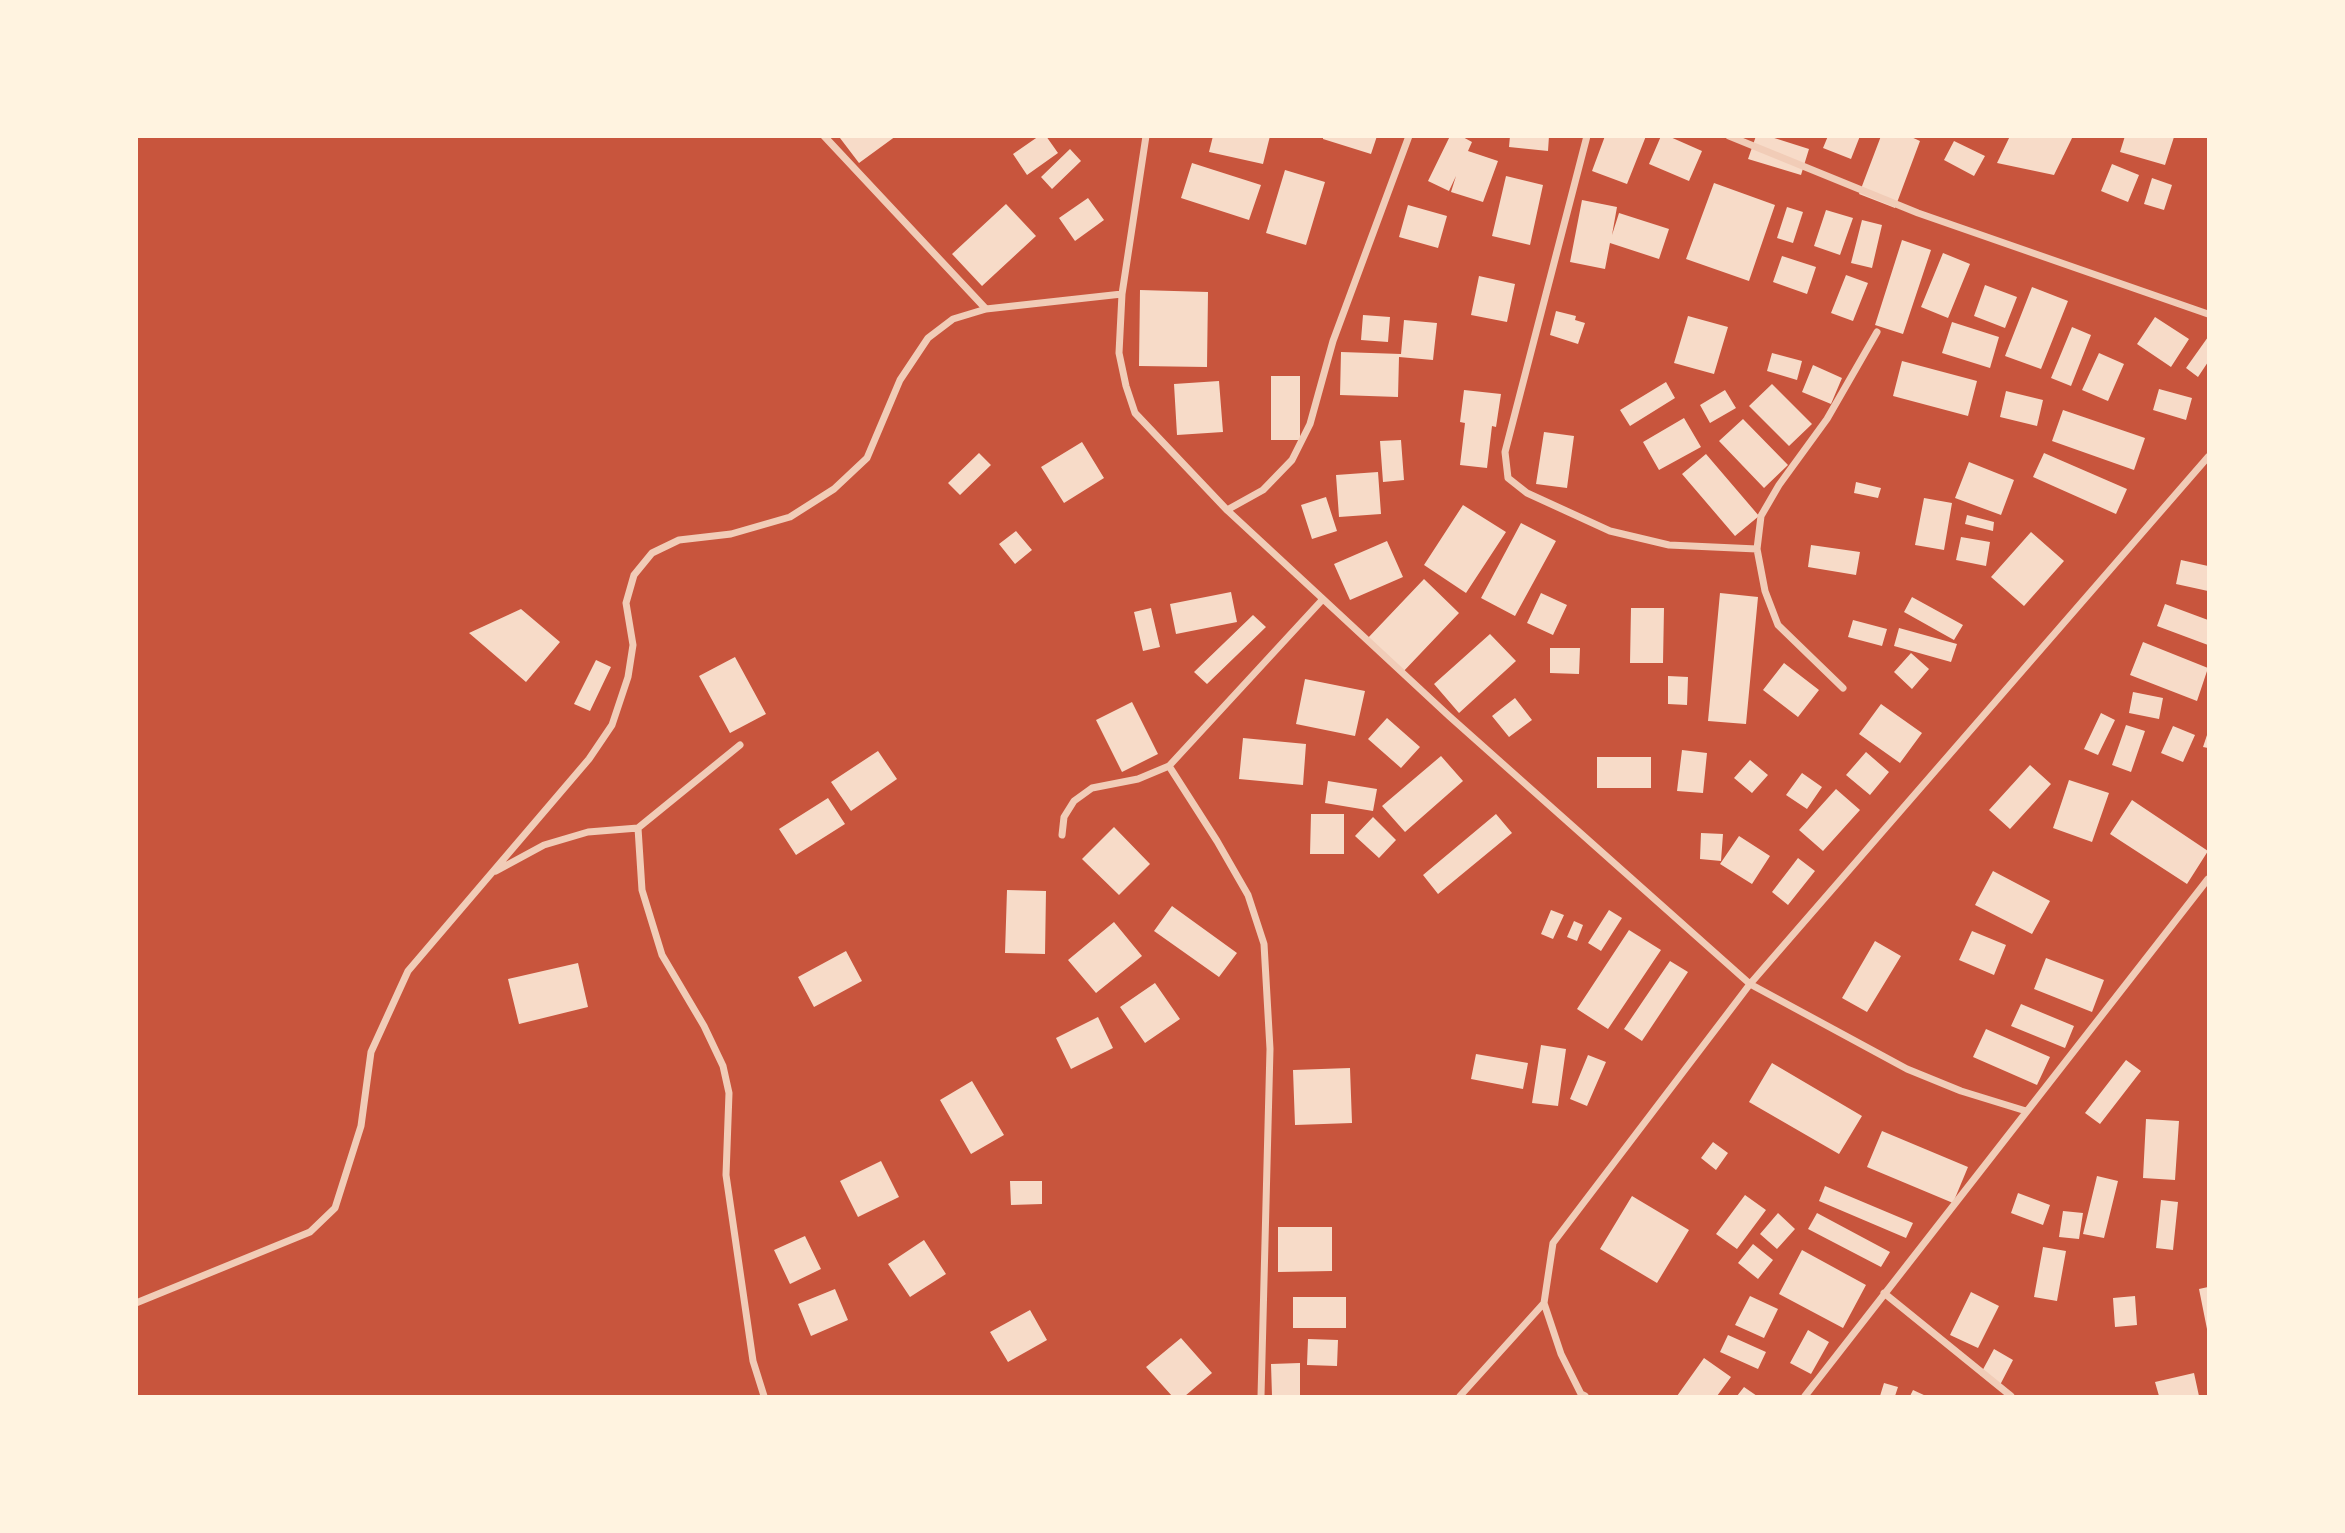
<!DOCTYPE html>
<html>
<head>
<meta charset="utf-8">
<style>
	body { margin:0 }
	#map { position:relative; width:2345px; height:1533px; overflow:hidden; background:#c8553d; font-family:"IBM Plex Sans",sans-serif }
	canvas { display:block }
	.frame { position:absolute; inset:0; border:138px solid #fff3e0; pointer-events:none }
</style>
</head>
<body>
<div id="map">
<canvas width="2345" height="1533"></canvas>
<div class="frame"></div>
</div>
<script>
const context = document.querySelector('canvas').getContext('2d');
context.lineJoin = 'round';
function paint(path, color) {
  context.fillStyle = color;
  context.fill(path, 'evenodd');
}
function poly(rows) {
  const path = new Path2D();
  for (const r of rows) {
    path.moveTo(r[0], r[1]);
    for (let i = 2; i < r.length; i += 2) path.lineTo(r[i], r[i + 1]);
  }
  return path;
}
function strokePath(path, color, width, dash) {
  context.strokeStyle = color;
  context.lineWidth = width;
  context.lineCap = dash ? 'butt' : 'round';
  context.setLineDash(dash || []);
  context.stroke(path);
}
paint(poly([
	[841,136,896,136,859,163,840,138],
	[1039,136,1046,136,1058,153,1027,175,1013,154],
	[1213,136,1270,136,1263,164,1209,152],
	[1323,136,1377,136,1371,154,1323,139],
	[1450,136,1461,136,1472,142,1468,151,1498,161,1483,202,1451,192,1456,176,1449,191,1428,181],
	[1510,136,1549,136,1548,151,1509,147],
	[1605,136,1646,136,1627,184,1592,171],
	[1661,136,1668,136,1702,151,1689,181,1649,164],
	[1756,136,1768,136,1809,149,1801,175,1748,159],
	[1828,136,1860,136,1851,159,1823,148],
	[1881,136,1909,136,1920,141,1895,208,1859,194],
	[2010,136,2073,136,2054,175,1997,163],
	[2125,136,2174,137,2165,165,2120,152],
	[1954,141,1985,156,1974,176,1944,160],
	[1070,149,1081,161,1052,189,1041,177],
	[1192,163,1261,185,1249,220,1181,198],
	[2112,164,2139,175,2128,202,2101,191],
	[1285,170,1325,182,1306,245,1266,233],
	[1506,176,1543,185,1530,245,1492,236],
	[2152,178,2172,185,2164,210,2144,204],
	[1714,183,1775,205,1749,281,1686,259],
	[1088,198,1104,220,1075,241,1059,218],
	[1582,200,1617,207,1612,235,1619,213,1669,229,1659,259,1610,243,1605,269,1570,262],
	[1006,204,1036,236,982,286,952,254],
	[1408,205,1447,216,1438,248,1399,237],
	[1787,207,1803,212,1793,243,1777,238],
	[1826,210,1853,218,1840,255,1814,246],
	[1862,220,1882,225,1872,268,1851,263],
	[1902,240,1931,250,1903,334,1875,325],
	[1943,253,1970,264,1948,318,1921,307],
	[1782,256,1816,267,1807,294,1773,282],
	[1846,275,1868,283,1853,321,1831,313],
	[1479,276,1515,284,1507,322,1471,315],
	[1985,285,2017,297,2005,328,1974,316],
	[2032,287,2068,301,2041,369,2005,356],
	[1140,290,1208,292,1207,367,1139,366],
	[1556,311,1576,316,1575,320,1585,323,1578,344,1550,335],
	[1363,315,1390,317,1388,342,1361,340],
	[1688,316,1728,327,1714,374,1674,363],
	[2155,317,2189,339,2171,367,2137,344],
	[1404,320,1437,323,1433,360,1399,357,1398,397,1340,395,1341,352,1401,354],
	[1952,322,1999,337,1990,368,1942,353],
	[2072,327,2091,335,2071,386,2051,378],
	[2208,337,2208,362,2198,377,2186,368],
	[1772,353,1802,361,1797,380,1767,371],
	[2099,353,2124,364,2108,401,2082,390],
	[1902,361,1977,381,1968,416,1893,396],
	[1813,365,1842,378,1831,404,1802,392],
	[1271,376,1300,376,1300,440,1271,440],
	[1219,381,1223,432,1177,435,1174,384],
	[1666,382,1675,398,1630,426,1620,410],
	[1772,384,1812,424,1789,446,1749,406],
	[2159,389,2192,398,2186,420,2153,410],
	[1464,390,1501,394,1496,427,1492,426,1487,468,1460,465,1465,423,1460,422],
	[1725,390,1736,408,1710,423,1700,405],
	[2006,391,2043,400,2037,426,2000,417],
	[2063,410,2145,438,2134,470,2052,441],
	[1684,418,1701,447,1659,470,1643,442],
	[1743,419,1788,465,1764,488,1719,441],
	[1544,432,1574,436,1567,488,1536,484],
	[1401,440,1404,480,1383,482,1380,441],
	[1082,442,1104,478,1064,503,1041,467],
	[979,453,991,465,960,495,948,483],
	[2044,453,2127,489,2116,514,2033,477],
	[1706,454,1759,516,1735,536,1682,474],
	[1969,462,2014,480,2001,515,1955,498],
	[1378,472,1381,514,1339,517,1336,475],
	[1856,482,1881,488,1878,498,1854,493],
	[1326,497,1337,531,1312,539,1301,505],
	[1924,498,1952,503,1944,550,1915,545],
	[1463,505,1506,532,1466,593,1424,565],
	[1967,515,1994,522,1993,531,1965,524],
	[1521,523,1556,541,1515,616,1481,598],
	[1016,531,1032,550,1015,564,999,544],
	[2031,532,2064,561,2024,606,1991,577],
	[1961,537,1990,542,1986,566,1956,560],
	[1387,541,1403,577,1350,600,1334,564],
	[1811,545,1860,552,1856,575,1808,567],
	[2181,560,2208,566,2208,591,2176,584],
	[1424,579,1459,613,1401,674,1366,640],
	[1231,592,1237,622,1176,634,1170,604],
	[1541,593,1567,605,1553,635,1527,623],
	[1720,593,1758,597,1746,724,1708,721],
	[1912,597,1963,625,1954,640,1904,612],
	[2165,604,2208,620,2208,645,2157,626],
	[1151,608,1160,647,1143,651,1134,612],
	[1631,608,1664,608,1663,663,1630,663],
	[521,609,560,642,526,682,469,633],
	[1253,615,1266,627,1207,684,1194,672],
	[1853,620,1887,629,1882,646,1848,637],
	[1899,628,1957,644,1951,662,1894,646],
	[1490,634,1516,661,1459,713,1434,684],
	[2143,642,2208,668,2197,701,2130,675],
	[1550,648,1580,648,1579,674,1550,673],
	[1911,653,1929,669,1912,689,1894,672],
	[735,657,766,714,730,733,699,676],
	[596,660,611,667,590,711,574,704],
	[1784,663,1819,690,1798,717,1763,690],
	[1668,676,1688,677,1687,705,1668,704],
	[1305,679,1365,691,1355,736,1296,724],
	[2133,692,2163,698,2159,719,2129,713],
	[1515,698,1532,720,1509,737,1492,716],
	[1132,702,1158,754,1122,772,1096,720],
	[1881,704,1922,733,1900,763,1859,734],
	[2101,713,2115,720,2098,755,2084,749],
	[1387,718,1420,747,1401,768,1368,739],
	[2126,725,2145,731,2131,772,2112,765],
	[2173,726,2195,735,2183,762,2161,753],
	[2208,732,2208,748,2203,747],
	[1243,738,1306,744,1303,785,1239,779],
	[1682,750,1707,753,1703,793,1677,791],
	[878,751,897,779,851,811,831,782],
	[1866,752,1889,772,1870,795,1846,775],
	[1441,756,1463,781,1405,832,1382,806],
	[1597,757,1651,757,1651,788,1597,788],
	[1750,760,1768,775,1752,793,1734,778],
	[2030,765,2051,784,2010,829,1989,810],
	[1802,773,1822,787,1807,809,1786,795],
	[2069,780,2109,793,2092,842,2053,828],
	[1328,781,1377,789,1373,811,1325,803],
	[1836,789,1860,810,1823,851,1799,830],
	[828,798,845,824,796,855,779,829],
	[2132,800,2208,851,2187,884,2110,834],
	[1311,814,1344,814,1344,854,1310,854],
	[1496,814,1512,833,1438,894,1423,875],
	[1373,817,1396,840,1379,858,1355,836],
	[1114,827,1150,864,1119,895,1082,859],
	[1701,833,1723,834,1721,861,1700,859],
	[1739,836,1770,856,1752,884,1720,864],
	[1798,858,1815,871,1788,905,1772,892],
	[1993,871,2050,901,2032,934,1975,905],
	[1007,890,1046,891,1045,954,1005,953],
	[1172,906,1237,953,1219,977,1154,931],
	[1551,910,1564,915,1553,939,1541,934],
	[1609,910,1622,918,1601,951,1588,943],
	[1574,921,1583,925,1577,941,1567,937],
	[1114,922,1142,956,1096,993,1068,960],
	[1629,930,1661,950,1608,1029,1577,1009],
	[1972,931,2006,945,1994,975,1959,960],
	[1875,941,1901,956,1867,1012,1842,998],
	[846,951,862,981,814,1007,798,977],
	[2046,958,2104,980,2092,1012,2034,989],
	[1670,961,1688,972,1642,1041,1624,1029],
	[578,963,588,1007,519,1024,508,979],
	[1155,983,1180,1019,1145,1043,1120,1007],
	[2021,1004,2074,1026,2065,1048,2011,1026],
	[1098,1017,1113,1048,1071,1069,1056,1038],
	[1986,1029,2050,1057,2037,1085,1973,1057],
	[1541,1045,1566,1049,1558,1106,1532,1103],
	[1476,1054,1528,1063,1523,1089,1471,1079],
	[1588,1055,1606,1062,1587,1106,1570,1099],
	[2126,1060,2141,1071,2100,1124,2085,1113],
	[1772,1063,1862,1116,1839,1154,1749,1102],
	[1350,1068,1352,1123,1295,1125,1293,1070],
	[972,1081,1004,1135,971,1154,940,1100],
	[2146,1119,2179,1121,2175,1180,2143,1178],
	[1882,1131,1968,1167,1953,1203,1867,1167],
	[1713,1142,1728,1153,1716,1170,1701,1158],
	[881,1161,899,1197,858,1217,840,1181],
	[2097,1176,2118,1181,2104,1238,2083,1234],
	[1010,1181,1042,1181,1042,1204,1011,1205],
	[1825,1186,1913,1223,1906,1238,1819,1201],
	[2018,1193,2050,1205,2043,1225,2011,1213],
	[1745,1195,1766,1210,1737,1249,1716,1234],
	[1632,1196,1689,1230,1657,1283,1600,1249],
	[2161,1200,2178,1202,2173,1250,2156,1248],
	[2063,1211,2083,1213,2079,1239,2059,1237],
	[1778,1213,1795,1229,1777,1249,1760,1234],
	[1817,1213,1890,1252,1881,1267,1808,1229],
	[1278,1227,1332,1227,1332,1271,1278,1272],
	[805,1236,821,1269,790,1284,774,1250],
	[924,1240,946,1274,910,1297,888,1264],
	[1753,1244,1773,1260,1758,1279,1738,1263],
	[2043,1247,2066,1251,2057,1301,2034,1297],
	[1802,1250,1866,1285,1843,1328,1779,1294],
	[2208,1287,2208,1328,2207,1329,2199,1289],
	[835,1289,848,1320,811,1336,798,1304],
	[1971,1292,1999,1306,1978,1348,1950,1335],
	[1750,1296,1778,1309,1764,1338,1735,1325],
	[2135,1296,2137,1325,2115,1327,2113,1298],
	[1293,1297,1346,1297,1346,1328,1293,1328],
	[1030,1310,1047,1340,1008,1362,990,1332],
	[1808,1330,1829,1342,1811,1374,1790,1363],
	[1728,1335,1766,1352,1758,1369,1720,1352],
	[1181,1338,1212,1373,1185,1396,1172,1396,1146,1367],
	[1308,1339,1338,1340,1337,1366,1307,1365],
	[1994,1349,2013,1360,2000,1385,1980,1375],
	[1704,1358,1731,1377,1717,1396,1677,1396],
	[1300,1363,1300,1396,1272,1396,1271,1364],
	[2194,1373,2199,1396,2159,1396,2155,1382],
	[1884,1383,1898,1387,1895,1396,1880,1396],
	[1744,1387,1757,1396,1737,1396],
	[1913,1390,1926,1396,1910,1396]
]), '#f7dbc8');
strokePath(poly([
	[824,136,986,309],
	[1146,136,1122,294,1119,353,1126,386,1135,413,1227,510,1323,599,1449,716,1750,984,1907,1069,1961,1091,2026,1111],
	[1587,136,1505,452,1508,478,1527,493,1610,531,1669,545,1757,549],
	[1729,136,1918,213,2208,314],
	[1227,510,1263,490,1292,460,1310,424,1333,341,1409,136],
	[1843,688,1778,625,1765,591,1757,549,1761,516,1779,485,1827,419,1877,332],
	[1169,766,1217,841,1248,895,1264,944,1270,1049,1261,1396],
	[638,828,642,890,662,955,704,1026,723,1066,729,1093,726,1175,753,1361,764,1396],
	[1062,835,1064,817,1074,801,1092,788,1138,779,1169,766,1323,599],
	[496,871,544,845,588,832,638,828,740,745],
	[1884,1293,2011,1396],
	[136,1303,310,1232,335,1208,361,1126,371,1052,408,971,589,759,612,725,628,677,633,645,626,603,634,575,652,553,679,540,731,534,790,517,834,489,867,458,900,380,928,338,953,319,986,309,1122,294],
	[1460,1396,1544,1303],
	[1585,1396,1581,1394,1561,1354,1544,1303,1553,1243,1750,984,2208,457],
	[1805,1396,2208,879]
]), '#f1ccb7', 7);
</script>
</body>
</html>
